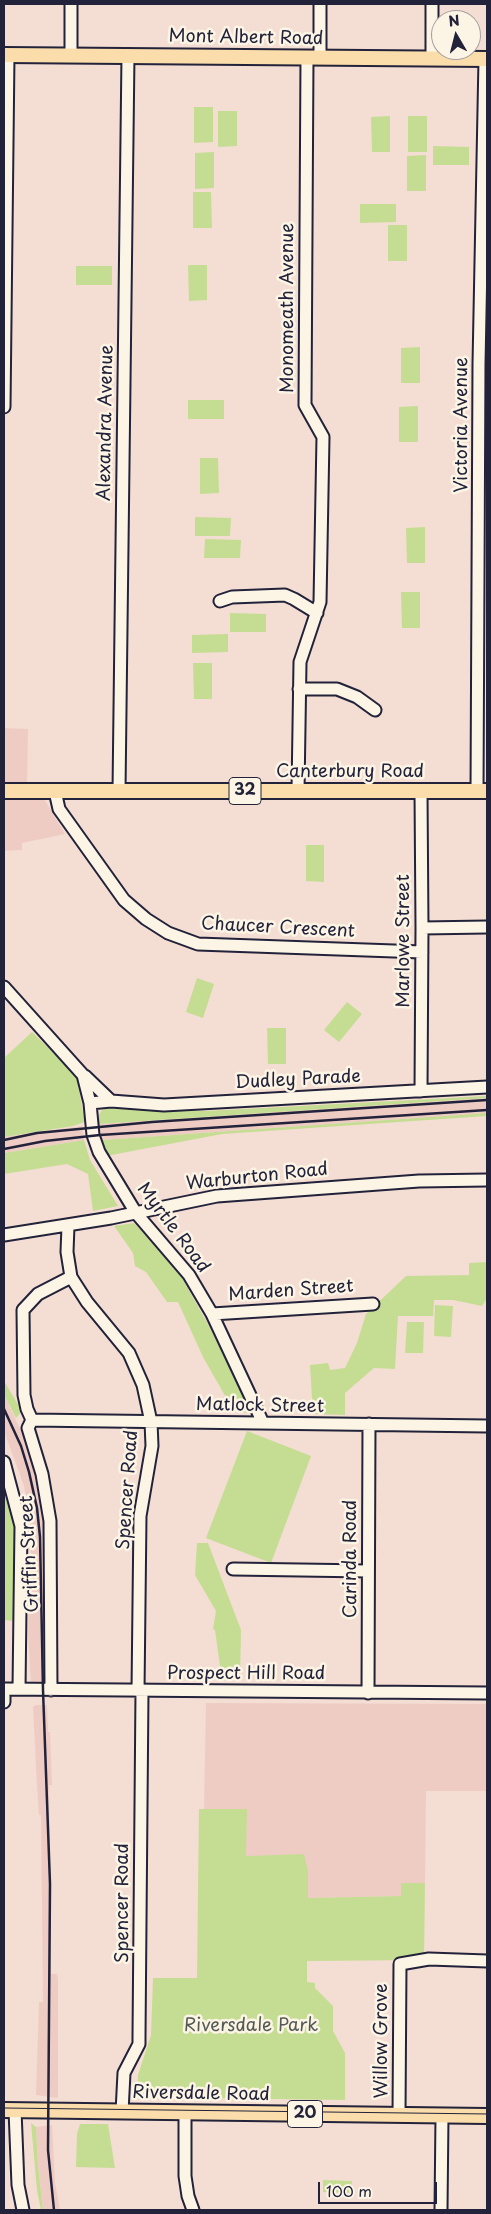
<!DOCTYPE html>
<html>
<head>
<meta charset="utf-8">
<style>
	body { margin:0 }
	#map { position:relative; width:491px; height:2214px; overflow:hidden; background:#f4ddd2; font-family:"Playpen Sans",sans-serif }
	canvas { display:block }
	.frame { position:absolute; inset:0; border:5px solid #22223b; pointer-events:none }
	.north { position:absolute; left:431px; top:10px; width:50px; height:50px; box-sizing:border-box; background:#fcf5e5; border:1px solid #a5a1a1; border-radius:50%; rotate:352deg; font-size:14px; font-weight:700; line-height:20px; text-align:center; color:#22223b }
	.north::after { content:''; display:block; margin:auto; width:18px; height:22px; background:#22223b; clip-path:polygon(50% 0,100% 100%,50% 72%,0 100%) }
	.scale { position:absolute; left:318px; top:2182px; width:119px; height:22px; box-sizing:border-box; border:2px solid #22223b; border-top:0; padding-left:6px; font-size:15px; line-height:18px; white-space:nowrap; color:#22223b; -webkit-text-stroke:4px #fcf5e5; paint-order:stroke }
</style>
</head>
<body>
<div id="map">
<canvas width="491" height="2214"></canvas>
<div class="frame"></div>
<div class="north">N</div>
<div class="scale">100 m</div>
</div>
<script>
const context = document.querySelector('canvas').getContext('2d');
context.lineJoin = 'round';
function paint(path, color) {
  context.fillStyle = color;
  context.fill(path, 'evenodd');
}
function poly(rows) {
  const path = new Path2D();
  for (const r of rows) {
    path.moveTo(r[0], r[1]);
    for (let i = 2; i < r.length; i += 2) path.lineTo(r[i], r[i + 1]);
  }
  return path;
}
function strokePath(path, color, width, dash) {
  context.strokeStyle = color;
  context.lineWidth = width;
  context.lineCap = dash ? 'butt' : 'round';
  context.setLineDash(dash || []);
  context.stroke(path);
}
function write(font, color, halo, rows, align = 'center') {
  context.font = font + ' "Playpen Sans",sans-serif';
  context.lineWidth = 5;
  context.setLineDash([]);
  context.textBaseline = 'middle';
  context.strokeStyle = halo;
  context.fillStyle = color;
  for (const [text, x, y, turn = 0] of rows) {
    context.save();
    context.translate(x, y);
    context.rotate((+turn || 0) * Math.PI / 180);
    context.textAlign = isNaN(turn) ? turn : align;
    if (halo) context.strokeText(text, 0, 0);
    context.fillText(text, 0, 0);
    context.restore();
  }
}
paint(poly([
	[4,728,28,729,27,782,4,782],
	[4,799,44,799,65,834,22,843,22,850,4,851],
	[487,1098,487,1113,102,1140,99,1124],
	[82,1126,84,1140,4,1153,4,1137],
	[4,1395,30,1450,44,1509,46,1550,44,1553,46,1683,31,1682,28,1634,31,1547,29,1515,24,1486,4,1431],
	[206,1703,487,1704,487,1791,426,1791,425,1883,401,1883,401,1896,308,1898,308,1871,263,1856,246,1856,204,1809],
	[36,1705,47,1705,48,1732,50,1732,52,1785,49,1785,51,1974,57,1974,58,1979,58,2098,36,2095,39,2002,43,2002,41,1815,39,1815,37,1785,33,1707],
	[52,2125,55,2183,60,2210,43,2210,38,2166,36,2127]
]), '#eeccc4');
paint(poly([
	[194,107,213,107,213,142,194,143],
	[218,111,237,111,237,146,218,147],
	[390,116,390,152,372,152,371,117],
	[408,116,427,116,427,152,408,152],
	[433,146,469,147,469,165,433,165],
	[214,152,214,188,195,189,195,153],
	[426,155,426,191,407,191,407,156],
	[193,192,211,192,212,228,193,228],
	[360,204,396,204,396,222,360,223],
	[388,225,407,225,407,261,388,261],
	[188,265,207,265,207,300,189,301],
	[76,266,112,266,112,285,76,285],
	[420,347,420,383,401,383,401,348],
	[188,400,224,400,224,419,188,419],
	[418,406,418,442,399,442,399,407],
	[200,458,218,458,219,493,200,494],
	[195,517,231,518,230,536,195,536],
	[425,527,425,563,407,563,406,528],
	[205,539,241,540,240,558,204,558],
	[401,592,420,592,420,628,402,628],
	[230,613,266,614,266,632,230,632],
	[228,634,228,652,192,653,192,635],
	[193,663,212,663,212,699,194,699],
	[306,845,324,845,324,882,306,881],
	[197,978,214,984,203,1018,186,1012],
	[347,1002,362,1014,339,1042,324,1030],
	[267,1028,286,1028,286,1064,268,1064],
	[32,1032,76,1075,85,1122,73,1126,4,1137,4,1058],
	[487,1096,487,1098,99,1124,99,1115,102,1110,115,1104,120,1108,206,1111],
	[487,1113,487,1116,222,1134,106,1156,101,1144,102,1140],
	[84,1140,90,1160,118,1206,93,1211,88,1174,67,1164,4,1174,4,1153],
	[134,1223,176,1267,211,1330,251,1413,238,1412,224,1394,203,1357,178,1302,167,1302,146,1272,135,1266,133,1253,114,1226],
	[487,1262,487,1298,482,1306,453,1300,434,1300,433,1316,398,1316,395,1369,374,1368,345,1393,345,1415,313,1414,310,1365,328,1363,330,1370,345,1368,357,1343,366,1314,406,1276,469,1275,469,1263],
	[435,1305,453,1306,451,1337,434,1336],
	[407,1322,424,1322,423,1353,405,1353],
	[4,1381,22,1411,16,1418,4,1395],
	[247,1431,311,1456,271,1563,206,1538],
	[4,1485,14,1523,16,1567,14,1621,4,1620],
	[197,1543,208,1543,241,1630,240,1680,222,1680,215,1630,213,1629,216,1611,195,1575],
	[199,1809,247,1809,246,1856,304,1854,308,1871,308,1898,401,1896,401,1883,425,1883,424,1960,307,1961,307,1982,315,1983,315,1988,333,2006,333,2031,345,2053,345,2100,137,2097,138,2075,151,2035,153,1978,197,1978],
	[31,2123,36,2127,38,2166,43,2210,41,2210,37,2190],
	[80,2124,108,2124,115,2168,76,2167,77,2134],
	[323,2180,352,2181,351,2193,323,2192]
]), '#c5dd93');
const minor = poly([
	[320,4,320,57],
	[71,55,71,4],
	[432,58,432,4],
	[4,407,8,55],
	[220,601,232,597,285,595,294,599,317,613],
	[299,689,337,689,357,697,375,710],
	[55,791,59,809,124,900,146,919,168,933,198,944,422,952],
	[119,791,128,55],
	[298,791,300,662,320,602,323,437,305,405,307,57],
	[421,791,422,928,421,1091],
	[477,791,479,364,485,59],
	[422,928,487,927],
	[4,987,83,1075,90,1103,93,1135,99,1152,136,1213,189,1275,212,1314,263,1423],
	[85,1076,111,1101],
	[90,1103,111,1101,164,1105,487,1087],
	[68,1226,67,1252,71,1277,87,1302,129,1353,143,1385,151,1422,152,1446,140,1516,138,1691],
	[4,1235,111,1218,217,1196,419,1181,487,1180],
	[212,1314,373,1304],
	[32,1420,487,1426],
	[32,1420,28,1428,42,1474,50,1521,51,1690],
	[32,1420,27,1409,24,1395,23,1310,38,1294,71,1277],
	[4,1462,21,1526,19,1689],
	[233,1569,368,1571],
	[4,1689,487,1693],
	[368,1693,369,1424],
	[4,1696,4,1702],
	[15,2110,18,2185,23,2210],
	[122,2112,124,2073,139,2044,139,2036,142,1691],
	[185,2113,185,2176,188,2196,193,2210],
	[399,2115,400,1964,429,1959,487,1961],
	[441,2210,442,2116]
]);
const major = poly([
	[4,55,487,59],
	[4,791,487,791],
	[4,2110,487,2116]
]);
strokePath(minor, '#22223b', 15);
strokePath(major, '#22223b', 18);
strokePath(minor, '#fcf5e5', 11);
strokePath(major, '#faddab', 14);
strokePath(poly([
	[4,2108,487,2114]
]), '#22223b', 1);
strokePath(poly([
	[4,1140,37,1133,152,1122,487,1100],
	[4,1149,45,1141,100,1135,487,1110],
	[4,1409,21,1446,29,1472,37,1508,40,1537,43,1690,50,1884,48,2150,54,2210]
]), '#22223b', 2.5);
for (const [x, y, w] of [
	[245,791,32],
	[305,2114,35]
]) {
  const box = new Path2D();
  box.roundRect(x - w / 2, y - 13.5, w, 27, 4);
  context.fillStyle = '#fcf5e5';
  context.fill(box);
  strokePath(box, '#22223b', 1);
}
write('bold 16px', '#22223b', null, [
	["32",245,791],
	["20",305,2114]
]);
write('18px', '#22223b', '#fcf5e5', [
	["Mont Albert Road",246,38,1],
	["Monomeath Avenue",288,308,-90],
	["Alexandra Avenue",106,423,-89],
	["Victoria Avenue",462,425,-90],
	["Canterbury Road",350,772],
	["Chaucer Crescent",278,928,3],
	["Marlowe Street",404,941,-90],
	["Dudley Parade",298,1080,-3],
	["Warburton Road",257,1177,-6],
	["Myrtle Road",173,1228,53],
	["Marden Street",291,1291,-4],
	["Matlock Street",260,1406,1],
	["Spencer Road",128,1490,-86],
	["Griffin Street",30,1554,-93],
	["Carinda Road",351,1559,-90],
	["Prospect Hill Road",246,1674],
	["Spencer Road",123,1903,-90],
	["Willow Grove",382,2041,-90],
	["Riversdale Road",201,2094,1]
]);
write('18px', '#535a55', '#fcf5e5', [
	["Riversdale Park",251,2026]
]);
</script>
</body>
</html>
